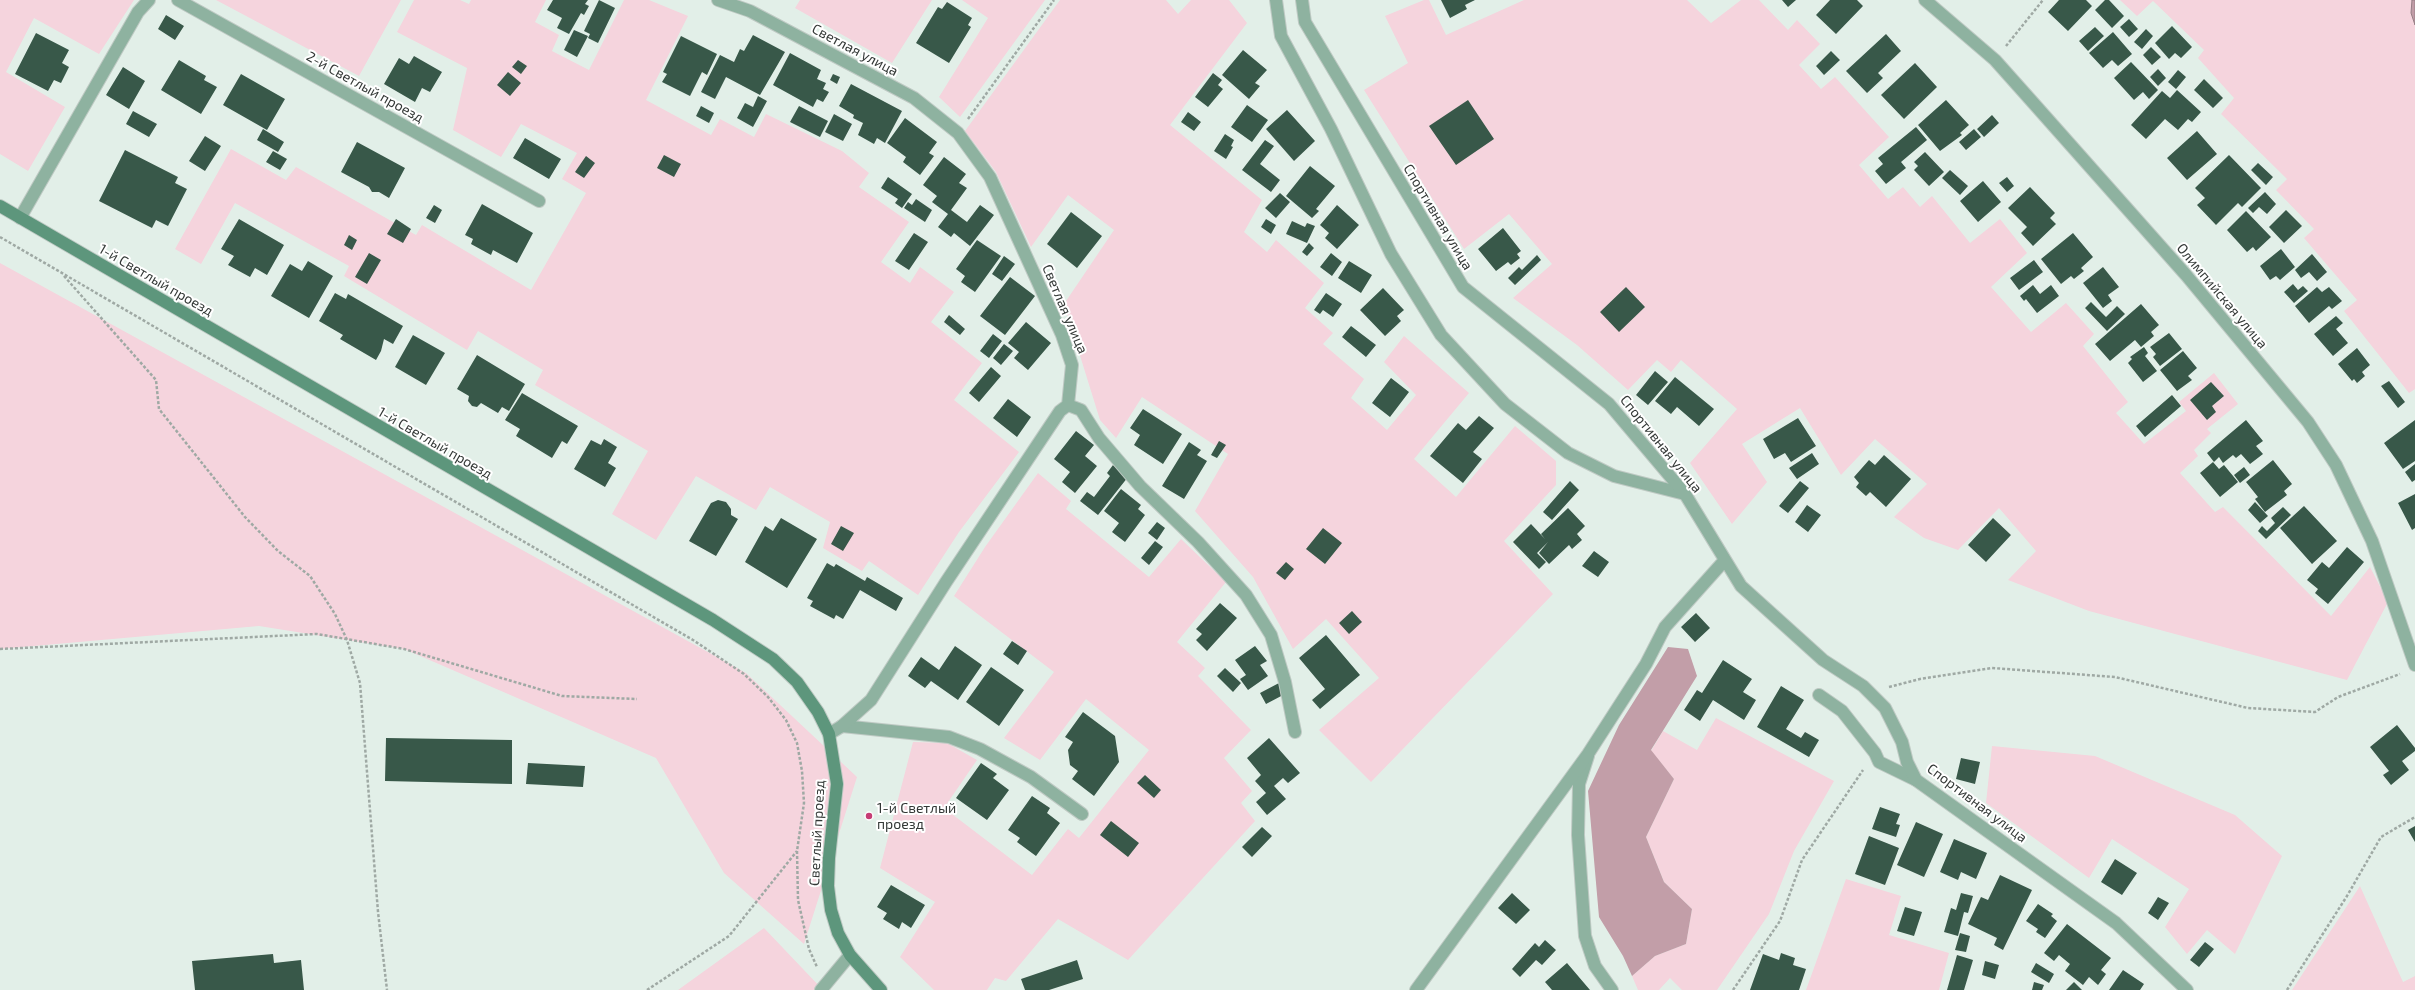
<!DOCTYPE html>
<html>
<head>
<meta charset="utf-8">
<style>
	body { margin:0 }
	canvas { display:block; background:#e2efe8 }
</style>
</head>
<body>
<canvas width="2415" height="990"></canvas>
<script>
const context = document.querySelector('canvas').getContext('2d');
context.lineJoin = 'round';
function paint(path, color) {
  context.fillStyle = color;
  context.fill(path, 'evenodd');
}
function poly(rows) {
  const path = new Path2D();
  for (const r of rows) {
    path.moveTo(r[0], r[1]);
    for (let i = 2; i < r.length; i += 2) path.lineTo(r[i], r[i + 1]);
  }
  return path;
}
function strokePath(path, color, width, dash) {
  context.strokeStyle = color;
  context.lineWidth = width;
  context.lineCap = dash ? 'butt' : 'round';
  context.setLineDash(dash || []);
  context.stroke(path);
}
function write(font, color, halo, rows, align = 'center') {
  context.font = font + ' "Exo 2",sans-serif';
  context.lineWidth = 4;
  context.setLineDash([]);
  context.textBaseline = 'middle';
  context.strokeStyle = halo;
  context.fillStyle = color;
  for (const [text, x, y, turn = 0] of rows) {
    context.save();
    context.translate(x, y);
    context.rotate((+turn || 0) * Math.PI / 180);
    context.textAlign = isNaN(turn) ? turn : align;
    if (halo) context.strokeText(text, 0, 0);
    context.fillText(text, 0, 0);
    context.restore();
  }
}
paint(poly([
	[0,0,134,0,99,54,34,18,6,72,65,107,28,171,0,154],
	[216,0,401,0,359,76],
	[414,0,460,0,469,4,471,0,546,0,535,22,559,35,552,51,589,70,624,0,649,0,688,16,646,100,711,135,720,119,754,137,766,114,842,151,869,173,859,187,909,222,881,262,910,283,920,267,954,292,931,322,982,363,954,400,1019,452,959,532,918,595,869,561,862,571,823,548,830,522,770,487,756,510,696,476,656,540,612,514,648,451,535,385,543,370,478,331,467,350,344,276,349,266,235,203,201,264,175,249,231,149,286,180,296,167,416,235,422,225,531,290,586,193,562,179,577,153,521,124,501,157,453,130,467,68,397,32],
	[800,0,932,0,892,63,795,8],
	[962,0,1045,0,960,117,939,97,988,18],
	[1060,0,1166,0,1178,14,1191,0,1229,0,1247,23,1170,125,1262,200,1244,232,1267,252,1276,240,1324,283,1305,308,1333,333,1323,344,1364,379,1351,398,1387,430,1416,395,1384,362,1404,336,1469,393,1414,459,1456,497,1515,426,1556,461,1556,485,1504,541,1553,594,1371,782,1319,730,1379,678,1326,619,1293,649,1253,577,1195,511,1228,454,1142,397,1116,438,1100,420,1064,304,1114,230,1068,195,1031,247,996,172,965,131],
	[1424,0,1429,0,1446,35,1524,0,1687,0,1711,23,1741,0,1759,0,1788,30,1797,20,1820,44,1799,65,1821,89,1835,77,1889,137,1859,165,1888,199,1903,187,1920,207,1932,196,1970,243,2000,219,2027,253,1991,287,2031,332,2066,303,2094,334,2083,346,2128,402,2116,413,2144,444,2186,411,2179,402,2214,373,2238,404,2207,429,2211,433,2194,450,2198,456,2180,473,2215,512,2223,507,2331,616,2370,567,2388,602,2347,680,2089,611,2008,580,2036,551,1999,508,1958,550,1924,538,1894,517,1927,484,1875,439,1841,475,1800,408,1742,444,1767,482,1732,524,1690,463,1737,409,1681,360,1671,372,1657,360,1628,390,1577,345,1513,298,1552,264,1509,214,1464,249,1364,90,1408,63,1385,16],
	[2120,0,2412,0,2411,13,2415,25,2415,389,2409,393,2344,311,2357,300,2304,238,2314,229,2276,190,2287,179,2221,114,2234,98,2198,58,2204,50,2153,1,2137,16],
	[0,263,746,673,857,777,804,944,724,873,656,758,404,649,259,626,0,649],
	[1038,473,1071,501,1066,509,1149,577,1181,539,1226,582,1177,642,1205,668,1198,676,1251,730,1224,758,1252,791,1241,803,1255,821,1128,960,1058,919,1006,981,995,978,987,990,934,990,900,957,935,902,880,868,913,742,947,743,977,760,944,808,1032,875,1068,829,1079,838,1149,750,1086,699,1040,760,1004,738,1054,672,954,596,985,547],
	[1716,718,1834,781,1794,851,1769,914,1717,990,1682,990,1670,978,1659,990,1638,990,1632,976,1655,956,1686,944,1692,909,1664,882,1646,837,1674,779,1651,751,1663,731,1697,750],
	[1992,746,2095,756,2235,815,2282,856,2235,954,2207,930,2187,954,2165,927,2189,889,2112,839,2089,878,1986,803],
	[1846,879,1901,896,1889,935,1949,953,1939,990,1806,990],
	[2360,886,2403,982,2415,976,2415,990,2292,990],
	[764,928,823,990,678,990]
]), '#f5d4dd');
paint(poly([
	[1668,647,1688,649,1697,676,1651,750,1674,779,1646,837,1664,882,1692,909,1686,944,1655,956,1632,976,1623,956,1599,917,1588,791,1619,725]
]), '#c29ea8');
const water = poly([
	[2412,0,2415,0,2415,25,2411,13,2412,0]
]);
paint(water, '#c19ca7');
strokePath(water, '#967e85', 1);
paint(poly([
	[553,0,588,0,585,4,589,6,584,15,581,13,569,34,557,28,562,18,547,10],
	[599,0,615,8,598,43,588,38,590,34,584,31],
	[1441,0,1475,0,1465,5,1467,9,1450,18],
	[1782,0,1796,0,1788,7],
	[1830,0,1857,0,1863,6,1836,34,1816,15],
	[2059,0,2086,0,2092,6,2068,31,2048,12],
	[2105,0,2109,0,2124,16,2112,28,2095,10],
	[947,2,972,18,968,25,971,27,949,63,916,43,938,7,942,9],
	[166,15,184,26,175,40,158,29],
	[2129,19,2138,29,2129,37,2120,27],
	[2172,26,2192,47,2181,58,2175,53,2169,59,2155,43],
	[2095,27,2104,36,2088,51,2079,41],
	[2146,29,2153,36,2142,49,2134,42],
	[574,30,588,36,577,57,564,50],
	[2113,32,2132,54,2118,66,2112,60,2103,68,2089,53],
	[36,33,69,50,62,63,69,67,61,83,54,80,48,91,15,74],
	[1886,34,1901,51,1878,73,1883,78,1867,93,1846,71],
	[753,35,785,52,760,95,726,77,715,99,701,92,720,55,734,62,740,49,744,51],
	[681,36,717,54,707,75,702,72,690,96,662,82,667,74,663,72],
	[2151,47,2161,57,2152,65,2143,55],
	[1243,50,1267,70,1255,83,1260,86,1249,99,1222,75],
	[1831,51,1840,60,1824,75,1816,66],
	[790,53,821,70,817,79,826,83,823,89,829,92,823,102,817,99,813,107,773,85],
	[414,56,442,72,430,92,422,88,415,102,384,84,399,58,409,64],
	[179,60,206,76,204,80,217,87,201,114,161,90],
	[518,60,527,66,521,74,512,67],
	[2131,62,2158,90,2149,99,2143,92,2134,100,2114,78],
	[1915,63,1937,87,1904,119,1881,95],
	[123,67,145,81,129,109,106,95],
	[2158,69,2166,78,2158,86,2150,77],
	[2178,70,2186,77,2176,89,2168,82],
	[508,72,521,83,510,96,497,85],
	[1213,73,1222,80,1218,85,1223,89,1208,107,1195,97],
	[241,74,285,99,267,130,223,105],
	[833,74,840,77,837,84,830,80],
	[2204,79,2223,98,2213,108,2194,90],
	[851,84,902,111,885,143,877,138,874,144,858,135,863,123,853,118,854,115,839,106],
	[2177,90,2201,112,2192,122,2188,119,2178,130,2165,119,2146,139,2131,125,2162,91,2170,98],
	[758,96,767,101,753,127,737,118,745,103,753,107],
	[1468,100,1494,139,1456,165,1429,126],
	[1946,100,1969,125,1960,133,1962,135,1940,151,1918,125],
	[1247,105,1268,120,1252,142,1231,127],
	[701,106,714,113,709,123,696,116],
	[799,106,828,121,820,137,790,122],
	[1287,110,1315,141,1294,161,1266,129],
	[133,111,157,124,149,137,126,124],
	[1188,112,1201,122,1194,131,1181,122],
	[834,114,852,124,843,141,825,132],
	[1992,115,1999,123,1984,137,1977,129],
	[905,118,937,142,929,153,934,156,920,175,903,162,906,157,887,143],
	[1916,127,1927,140,1901,162,1906,168,1886,184,1875,171,1883,164,1878,158],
	[263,129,284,142,278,152,257,140],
	[1974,129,1981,137,1966,150,1959,142],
	[2197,131,2217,154,2187,180,2167,158],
	[1225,134,1234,140,1231,146,1233,147,1226,159,1214,151],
	[205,136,221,146,205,171,189,161],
	[525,138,561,159,549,179,513,158],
	[1265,140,1274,146,1260,164,1280,180,1271,192,1242,170],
	[357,142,405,168,389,198,379,192,372,192,369,187,341,172],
	[125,150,178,177,175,183,187,189,168,226,156,220,152,228,99,201],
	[273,151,287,159,280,170,266,162],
	[1925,152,1944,172,1929,186,1914,170,1918,166,1914,162],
	[664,155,681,164,674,177,657,168],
	[2229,155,2261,188,2242,207,2238,203,2216,225,2197,205,2205,198,2195,188],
	[586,156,595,163,584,178,575,172],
	[944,157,966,174,959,183,967,188,951,210,967,222,980,205,994,215,970,246,954,233,951,237,938,227,948,214,932,202,937,196,923,185],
	[2258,163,2273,177,2266,185,2251,170],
	[1310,166,1335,186,1316,209,1319,211,1312,218,1286,196],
	[1950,170,1968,186,1960,195,1942,178],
	[888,177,912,194,902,208,895,203,898,199,881,188],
	[2007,177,2014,186,2007,192,1999,183],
	[1983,181,2001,202,1978,222,1960,201],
	[2030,187,2055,213,2050,218,2056,224,2033,246,2021,233,2027,227,2008,208],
	[2265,192,2276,204,2267,214,2259,207,2253,213,2248,208],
	[1280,193,1290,202,1276,218,1265,208],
	[916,199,932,210,925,222,904,208,908,202,912,205],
	[482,204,533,233,517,263,493,250,491,255,471,244,473,239,465,235],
	[434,205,442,210,435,223,426,218],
	[1337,205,1359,225,1337,249,1325,238,1329,233,1320,225],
	[2286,210,2302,226,2284,243,2269,227],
	[2246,211,2271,237,2256,251,2253,247,2247,252,2227,230],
	[1071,212,1102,236,1077,268,1047,244],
	[239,219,284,245,267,275,255,268,250,277,228,265,234,256,221,249],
	[396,219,411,229,403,243,387,234],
	[1266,219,1276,225,1271,234,1261,227],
	[1292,221,1305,227,1307,223,1315,226,1307,243,1286,234],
	[1503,228,1521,251,1517,254,1520,258,1511,265,1508,262,1496,271,1478,249],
	[914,233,928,242,909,270,895,261],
	[2073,233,2093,257,2081,268,2084,271,2074,279,2071,276,2061,284,2041,259],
	[349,235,357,240,352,250,344,245],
	[977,240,1001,256,975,292,961,282,965,276,956,269],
	[1309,243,1314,248,1307,256,1302,252],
	[2281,249,2295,267,2280,280,2276,276,2270,280,2260,266],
	[369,253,381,260,367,284,355,277],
	[1331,253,1342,262,1332,276,1320,267],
	[2312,254,2327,272,2317,281,2309,272,2301,278,2295,270],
	[1537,255,1541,260,1515,285,1508,278,1519,267,1522,270],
	[1004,256,1015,264,1002,281,992,274],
	[2034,260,2043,272,2019,290,2010,278],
	[308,261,333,276,309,318,271,296,290,264,302,271],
	[1349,261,1372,275,1361,293,1338,278],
	[2103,267,2119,287,2108,295,2112,301,2103,308,2083,283],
	[1010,277,1035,296,1005,335,980,316],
	[2293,284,2298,290,2303,286,2308,291,2294,303,2284,292],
	[2033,285,2040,294,2051,285,2059,296,2037,313,2026,299,2024,301,2020,296],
	[1626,287,1645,307,1619,332,1600,312],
	[2317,287,2322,292,2329,287,2342,301,2332,309,2329,306,2309,323,2295,306],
	[1383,288,1404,310,1397,316,1401,321,1385,336,1360,310],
	[335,293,346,299,348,294,403,326,393,344,384,339,381,351,376,360,340,339,343,335,319,321],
	[1326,293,1342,304,1333,317,1323,310,1320,314,1314,310],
	[2091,302,2106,317,2117,306,2125,314,2107,331,2085,308],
	[2141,304,2159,325,2151,332,2154,336,2141,347,2135,340,2110,361,2095,344],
	[949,315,965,329,960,335,944,322],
	[2336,316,2343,323,2336,329,2348,343,2333,356,2314,334],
	[1026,322,1051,343,1028,370,1014,358,1019,352,1008,343],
	[1351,326,1376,345,1366,357,1342,337],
	[2169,333,2182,349,2160,366,2153,357,2156,354,2150,347],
	[993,334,1002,341,989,358,980,351],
	[413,335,445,353,426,385,395,367],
	[1004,344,1013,351,1001,365,993,358],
	[2144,347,2148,353,2145,356,2157,371,2143,382,2128,363,2132,359,2130,357],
	[2357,348,2370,365,2362,372,2365,376,2357,383,2354,379,2352,381,2338,364],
	[2183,351,2197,368,2188,376,2192,380,2177,391,2160,370],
	[477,355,525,384,509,411,502,407,498,413,481,403,477,407,472,406,468,401,469,396,457,389],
	[991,367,1001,376,979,402,969,393],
	[1655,371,1668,382,1648,405,1636,395],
	[1675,377,1714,409,1699,426,1677,407,1671,414,1655,401],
	[1391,378,1409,392,1390,417,1372,403],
	[2389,381,2405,402,2398,408,2381,386],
	[2211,382,2224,396,2212,406,2216,412,2207,420,2190,400],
	[522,393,578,426,567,444,562,441,552,458,516,436,520,429,505,420],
	[2172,395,2181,406,2145,437,2136,426],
	[1008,399,1031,417,1017,437,993,418],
	[1143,409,1182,434,1163,464,1134,445,1140,435,1130,428],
	[1479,416,1494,428,1473,452,1482,459,1463,483,1430,456,1458,423,1466,430],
	[1798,418,1816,446,1791,462,1785,453,1774,459,1763,439],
	[2246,420,2263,441,2256,446,2263,454,2250,464,2241,454,2236,458,2233,455,2223,463,2219,457,2214,462,2207,453],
	[2415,420,2415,461,2403,469,2384,443],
	[1076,431,1094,445,1085,456,1097,466,1075,493,1062,482,1070,472,1054,459],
	[604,439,617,447,608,463,616,468,605,487,574,469,591,440,601,445],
	[1219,441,1226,445,1217,458,1211,455],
	[1189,442,1201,450,1197,455,1207,461,1184,499,1162,486],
	[1812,453,1819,464,1797,479,1789,468],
	[1884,455,1911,479,1886,507,1870,492,1866,496,1856,487,1859,483,1854,477,1869,460,1875,465],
	[2273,460,2292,484,2284,491,2287,495,2265,512,2255,499,2258,497,2246,482],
	[2213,462,2219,469,2224,465,2238,482,2220,497,2200,473],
	[2415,464,2415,480,2412,482,2405,472],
	[1113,465,1128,477,1098,515,1080,501,1087,492,1094,497,1110,476,1107,473],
	[2244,467,2250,475,2240,483,2234,475],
	[1570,481,1579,490,1552,520,1543,512],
	[1800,481,1809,488,1788,513,1779,506],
	[1121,489,1141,505,1138,509,1145,515,1125,542,1112,532,1119,523,1104,511],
	[2415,494,2415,528,2412,530,2398,503],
	[718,500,726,502,731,509,731,515,738,519,716,556,689,541,711,503],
	[2255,502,2268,516,2260,523,2248,510],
	[1807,505,1821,515,1808,532,1795,522],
	[2304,506,2337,541,2312,564,2280,528],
	[2283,507,2291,515,2266,539,2258,531,2262,526,2267,531,2275,523,2271,518],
	[1568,508,1585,526,1577,534,1582,540,1572,549,1569,545,1549,564,1539,553,1548,542,1537,553,1546,562,1539,569,1513,542,1531,524,1545,539,1541,534],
	[781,518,817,539,787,588,745,562,765,526,773,531],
	[1993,518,2011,535,1986,562,1968,545],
	[1157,522,1165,528,1157,540,1148,533],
	[841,526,854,533,843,551,831,544],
	[1323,528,1342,543,1325,564,1306,549],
	[1155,541,1163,547,1149,565,1141,558],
	[2347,547,2364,562,2328,604,2315,593,2318,589,2307,580,2322,562,2329,568],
	[1594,551,1609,562,1598,577,1582,566],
	[1286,562,1294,569,1285,580,1276,573],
	[827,563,834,567,836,564,865,581,867,577,903,598,896,611,860,590,843,619,836,615,834,619,810,606,813,601,807,598],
	[1220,603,1237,618,1207,651,1196,640,1202,634,1196,629],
	[1352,611,1362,622,1349,634,1339,623],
	[1696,613,1710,628,1695,642,1681,627],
	[1326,635,1360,675,1320,709,1312,700,1325,689,1299,658],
	[1012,641,1027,651,1018,665,1003,654],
	[955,646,982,665,958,700,931,681,925,688,908,676,921,657,939,670],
	[1255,646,1267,661,1260,665,1268,676,1248,690,1240,679,1246,675,1235,660],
	[1723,660,1752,679,1743,692,1756,700,1744,720,1713,700,1700,721,1684,710,1697,690,1702,693],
	[991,667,1024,690,999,726,966,702],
	[1225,668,1241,683,1233,692,1217,676],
	[1279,683,1285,694,1266,704,1260,693],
	[1781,686,1804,700,1786,729,1801,738,1805,732,1819,740,1809,757,1757,727],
	[1083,712,1115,736,1119,762,1094,796,1072,779,1078,771,1070,765,1068,750,1073,742,1065,737],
	[2397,725,2415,748,2415,751,2402,761,2409,770,2391,785,2383,775,2389,771,2370,747],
	[386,738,512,740,512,784,385,781],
	[1269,738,1300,773,1288,783,1283,778,1274,786,1286,799,1267,815,1256,802,1266,793,1255,781,1261,775,1247,758],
	[1961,758,1980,762,1975,784,1956,779],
	[528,763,585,766,583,787,526,784],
	[981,763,997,774,993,778,1009,790,987,820,956,798],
	[1145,775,1161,790,1154,798,1137,783],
	[1032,796,1050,808,1047,813,1060,823,1036,856,1017,842,1020,838,1008,830],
	[1880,807,1900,814,1896,824,1900,825,1896,837,1872,829],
	[1111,821,1139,843,1128,857,1100,835],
	[1916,822,1943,834,1924,877,1897,865],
	[2415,826,2415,842,2408,830],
	[1262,827,1272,836,1252,857,1242,847],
	[1869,836,1899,848,1885,885,1855,874],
	[1954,839,1987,853,1976,879,1961,872,1958,880,1940,872],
	[2115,859,2137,873,2122,895,2101,882],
	[2000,875,2032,890,2003,950,1994,945,1997,938,1968,924,1981,897,1988,900],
	[891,885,925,905,911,928,902,922,899,929,883,919,887,913,877,907],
	[1512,893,1530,910,1516,924,1498,908],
	[1961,893,1973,896,1968,913,1964,912,1958,936,1944,932,1951,908,1956,910],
	[2158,897,2169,903,2158,920,2148,913],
	[2038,904,2053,914,2051,916,2057,921,2045,938,2036,932,2038,929,2026,921],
	[1905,907,1922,912,1914,936,1897,931],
	[2067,924,2111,958,2101,970,2106,974,2098,985,2089,977,2083,985,2065,971,2070,964,2059,955,2054,961,2044,953],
	[1960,933,1970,936,1966,952,1955,950],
	[1545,940,1556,950,1542,965,1536,960,1520,977,1512,969,1535,943,1539,947],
	[2205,942,2214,949,2199,967,2190,960],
	[1781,953,1795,958,1793,965,1806,969,1799,990,1750,990,1763,954,1779,960],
	[273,954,274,963,301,960,304,990,195,990,192,961],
	[1957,955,1973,960,1964,990,1947,990],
	[1077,960,1083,979,1049,990,1025,990,1021,979],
	[1985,961,1999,965,1995,979,1982,975],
	[1567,963,1590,990,1552,990,1545,982],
	[2036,963,2054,974,2049,983,2031,972],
	[2123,970,2144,984,2140,990,2109,990],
	[2034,982,2044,985,2042,990,2032,990],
	[2074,982,2082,990,2066,990]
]), '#385849');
const lane = poly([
	[1276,0,1281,36,1331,129,1391,254,1441,335,1505,404,1568,453,1614,476,1685,494],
	[1819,695,1842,711,1875,753,1879,762,1916,780],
	[842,726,949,737,980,749,1031,777,1082,814],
	[1588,756,1579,784,1578,835,1585,936,1595,966,1612,990],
	[821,990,850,955]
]);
const street = poly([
	[178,0,539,201],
	[718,0,750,11,914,98,958,133,990,177,1062,335,1072,365,1068,405,1081,410,1099,438,1140,486,1198,542,1246,595,1271,635,1285,682,1295,732],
	[1302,0,1305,22,1463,287,1609,404,1685,494,1741,586,1823,660,1863,686,1885,708,1902,742,1907,762,1916,780,2116,923,2187,990],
	[1925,0,1995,60,2036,106,2186,275,2308,422,2336,465,2372,541,2415,665],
	[20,218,138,12,149,0],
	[829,734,842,726,871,700,946,582,1060,411,1068,405],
	[1416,990,1588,754,1646,664,1665,627,1724,561]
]);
const secondary = poly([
	[0,206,713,620,773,659,797,682,818,712,829,734,837,784,829,858,828,886,831,910,838,933,850,955,881,990]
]);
strokePath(lane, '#bfcac4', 14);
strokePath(street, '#bfcac4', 14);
strokePath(secondary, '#bfcac4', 14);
strokePath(poly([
	[2006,46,2043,0],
	[968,119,1054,0],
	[0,237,693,640,744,674,768,697,786,720,797,743,802,771,804,803,797,851,798,900,809,949,817,967],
	[64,276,156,380,159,409,245,517,278,551,310,576,335,614,347,640,360,683,378,912,387,990],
	[0,649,317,634,404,649,562,696,637,699],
	[1889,687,1920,679,1992,668,2115,677,2248,708,2315,712,2338,697,2400,674],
	[647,990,729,936,797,851],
	[1733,990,1780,921,1802,860,1863,770],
	[2287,990,2347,896,2381,837,2415,817]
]), '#9fa9a4', 2.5, [3, 2]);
strokePath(lane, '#8eb2a0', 12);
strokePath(street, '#8eb2a0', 12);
strokePath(secondary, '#5d967c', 12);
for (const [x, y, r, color] of [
	[869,816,4,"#c63c75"]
]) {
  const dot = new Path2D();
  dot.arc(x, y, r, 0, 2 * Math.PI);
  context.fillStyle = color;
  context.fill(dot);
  strokePath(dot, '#fff', 1.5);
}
write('14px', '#333836', '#fff', [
	["Светлая улица",855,50,28],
	["2-й Светлый проезд",365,87,29],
	["Спортивная улица",1438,217,59],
	["1-й Светлый проезд",156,280,30],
	["Олимпийская улица",2222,296,50],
	["Светлая улица",1065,309,67],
	["1-й Светлый проезд",435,443,30],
	["Спортивная улица",1661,444,51],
	["Спортивная улица",1977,803,37],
	["Светлый проезд",817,833,-87]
]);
write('14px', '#333836', '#fff', [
	["1-й Светлый",877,808],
	["проезд",877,824]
], 'left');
</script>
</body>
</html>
